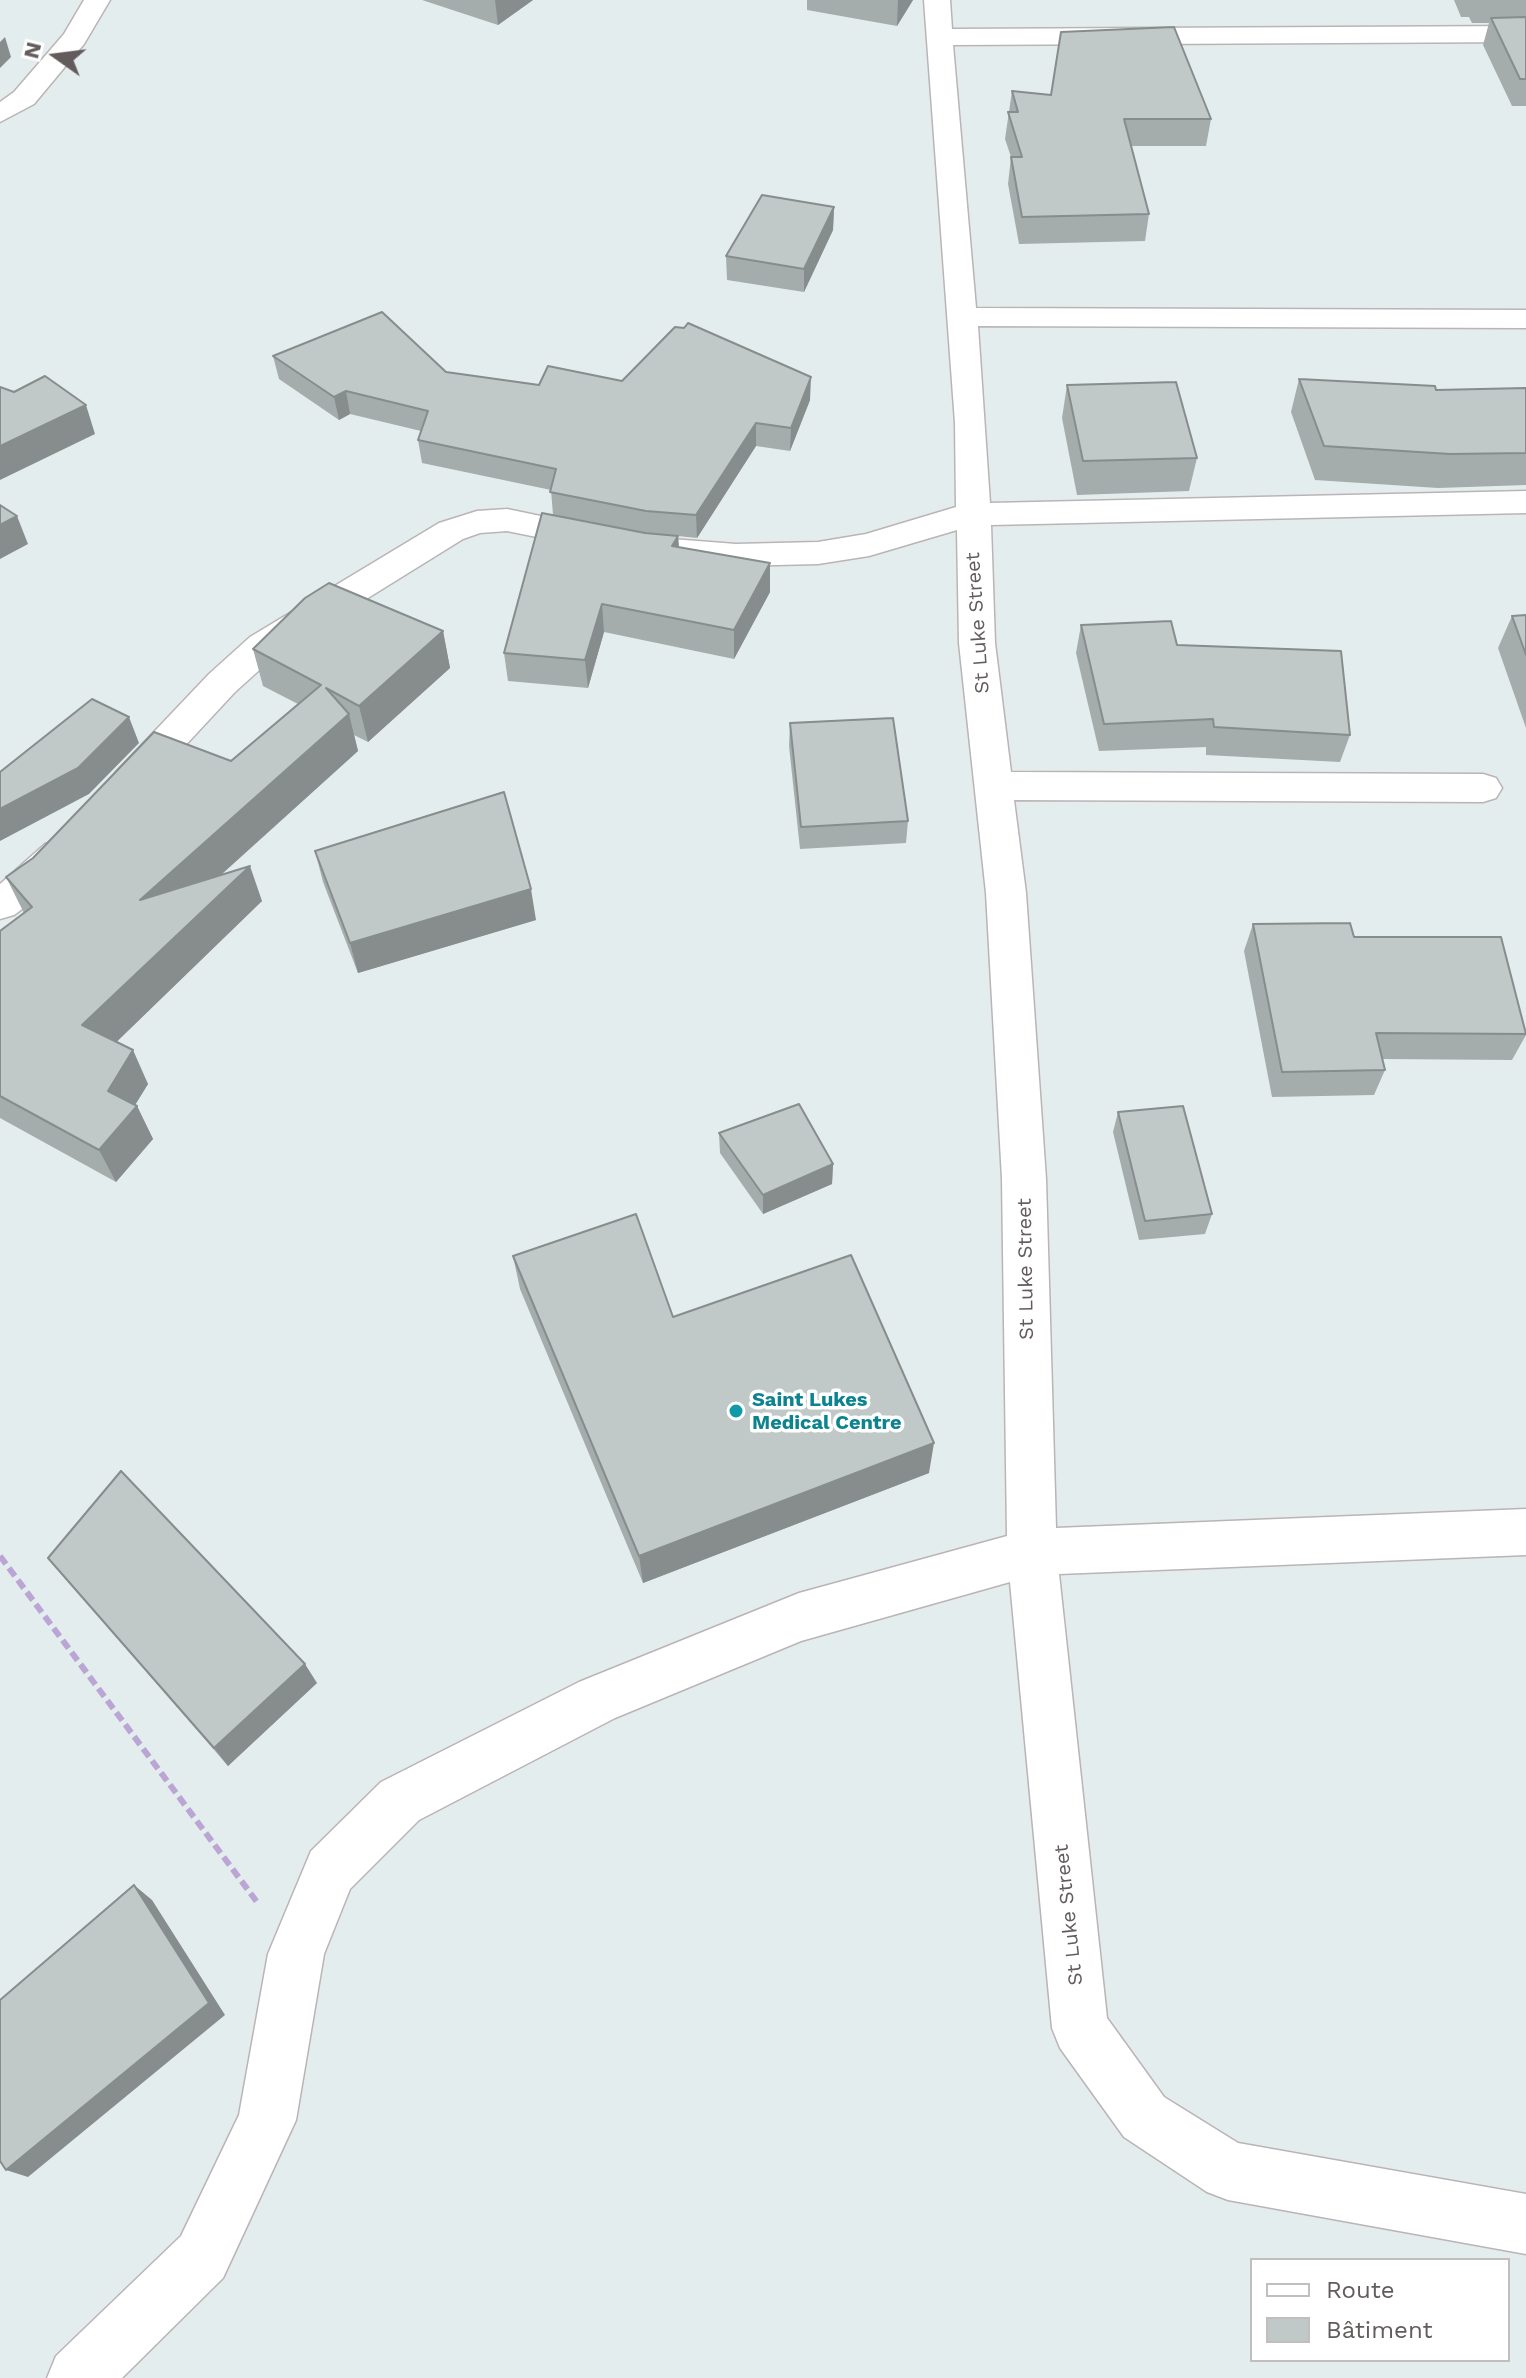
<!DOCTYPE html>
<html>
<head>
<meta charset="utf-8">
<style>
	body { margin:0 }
	#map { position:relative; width:1526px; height:2378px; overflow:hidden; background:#e4eded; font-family:"Work Sans",sans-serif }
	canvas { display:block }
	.legend { position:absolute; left:1250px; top:2258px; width:260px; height:104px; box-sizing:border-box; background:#fff; border:2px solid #c1bebe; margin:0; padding:10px 14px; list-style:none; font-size:24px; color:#635c5d }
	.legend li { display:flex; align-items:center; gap:16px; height:40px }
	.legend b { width:40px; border:2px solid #c1bebe }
	.north { position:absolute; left:16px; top:16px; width:80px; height:80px; -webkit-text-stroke:6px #fff; paint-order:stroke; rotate:284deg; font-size:22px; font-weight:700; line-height:32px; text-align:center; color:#635c5d }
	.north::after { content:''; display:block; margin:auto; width:28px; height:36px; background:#635c5d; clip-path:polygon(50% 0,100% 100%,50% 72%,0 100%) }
</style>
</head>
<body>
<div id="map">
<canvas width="1526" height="2378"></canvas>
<ul class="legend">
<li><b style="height:10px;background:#fff"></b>Route</li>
<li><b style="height:22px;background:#c0c9c8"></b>Bâtiment</li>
</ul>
<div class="north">N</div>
</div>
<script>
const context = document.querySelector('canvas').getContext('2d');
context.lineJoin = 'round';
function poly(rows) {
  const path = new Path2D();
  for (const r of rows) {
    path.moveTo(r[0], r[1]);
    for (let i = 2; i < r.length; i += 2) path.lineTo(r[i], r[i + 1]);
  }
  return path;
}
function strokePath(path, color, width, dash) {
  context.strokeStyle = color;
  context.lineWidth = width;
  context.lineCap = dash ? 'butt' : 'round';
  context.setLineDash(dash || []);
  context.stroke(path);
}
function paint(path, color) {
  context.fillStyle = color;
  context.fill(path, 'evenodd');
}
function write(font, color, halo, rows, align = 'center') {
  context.font = font + ' "Work Sans",sans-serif';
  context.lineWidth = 7;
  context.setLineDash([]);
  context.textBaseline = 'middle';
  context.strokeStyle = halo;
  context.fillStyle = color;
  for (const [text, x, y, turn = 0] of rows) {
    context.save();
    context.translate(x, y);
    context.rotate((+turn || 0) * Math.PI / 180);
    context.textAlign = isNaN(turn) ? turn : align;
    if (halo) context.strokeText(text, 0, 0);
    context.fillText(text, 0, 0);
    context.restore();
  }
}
const street = poly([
	[84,0,110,0,84,44,34,104,0,122,0,102,14,92,64,34,84,0],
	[924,0,950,0,952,29,1526,26,1526,42,953,45,976,308,1526,310,1526,328,978,326,990,503,1526,491,1526,513,991,525,995,643,1011,772,1483,774,1496,778,1502,788,1496,798,1483,802,1014,800,1026,893,1046,1179,1056,1528,1526,1509,1526,1555,1059,1574,1107,2018,1164,2097,1238,2143,1526,2194,1526,2254,1228,2200,1207,2192,1124,2137,1060,2048,1052,2028,1010,1582,801,1641,615,1718,419,1820,350,1889,324,1954,296,2120,223,2278,122,2378,47,2378,56,2356,181,2236,239,2115,268,1954,311,1851,381,1782,579,1682,799,1593,1007,1536,1002,1179,986,893,959,643,957,530,869,556,818,564,736,566,659,560,647,557,642,549,647,541,659,538,736,544,818,542,866,534,956,507,955,423,924,0],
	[507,509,608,530,613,538,608,546,596,549,507,531,480,533,463,539,276,655,235,692,142,792,129,796,116,792,110,782,116,772,209,674,250,637,439,523,477,511,507,509],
	[59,840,73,844,78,854,73,864,47,891,14,915,0,919,0,884,45,844,59,840]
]);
strokePath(street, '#bab4b5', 3);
strokePath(poly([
	[0,1556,257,1902]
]), '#bba5d5', 6, [10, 5]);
paint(street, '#fff');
paint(poly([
	[422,0,533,0,498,25],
	[807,0,913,0,897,26,807,10],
	[1454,0,1526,0,1526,106,1512,106,1483,45,1489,23,1472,23,1469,17,1461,17],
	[1012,91,1051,95,1211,119,1206,146,1131,146,1149,214,1145,241,1019,244,1008,184,1011,157,1005,139],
	[834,207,833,230,804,292,727,280,726,256],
	[273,356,446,372,539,385,622,381,810,400,790,451,756,446,697,538,678,536,679,547,770,592,734,659,604,632,588,688,508,681,504,653,553,515,551,490,422,463,418,440,421,431,350,414,339,420,279,379],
	[1299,379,1436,390,1526,388,1526,485,1438,488,1315,480,1291,412],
	[1067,385,1197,458,1189,491,1077,495,1062,418],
	[1526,615,1526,728,1498,648,1512,616],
	[1081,625,1177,645,1350,735,1340,762,1206,755,1206,747,1099,751,1076,653],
	[443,631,450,668,368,742,354,735,358,751,220,876,262,901,116,1042,148,1084,135,1105,137,1106,153,1139,116,1182,0,1118,0,931,24,913,6,877,231,761,298,704,263,686,253,649],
	[790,723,908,821,906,843,800,849,789,746],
	[315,851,536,920,358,973,323,882],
	[1253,924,1526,1035,1512,1060,1382,1059,1385,1070,1374,1095,1272,1097,1244,951],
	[1118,1112,1212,1214,1205,1234,1139,1240,1113,1132],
	[719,1133,833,1164,832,1184,763,1214,720,1153],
	[513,1256,673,1317,929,1473,643,1583,520,1289],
	[48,1558,317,1683,228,1766]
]), '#a5adac');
paint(poly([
	[495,0,533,0,498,25],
	[898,0,913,0,897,26],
	[5,37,11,57,0,68,0,42],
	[834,207,833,230,804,292,804,269],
	[811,377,810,400,790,451,791,428],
	[346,391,350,414,339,420,334,397],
	[86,405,95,434,0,480,0,446],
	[756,423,756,446,697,538,696,515],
	[17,516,28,544,0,559,0,525],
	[678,536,680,565,672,546],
	[770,563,770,592,734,659,734,630],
	[602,604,604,632,588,688,585,660],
	[443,631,450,668,368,742,359,706],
	[349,714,358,751,154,935,140,900],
	[129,717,139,743,89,794,0,841,0,809],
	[250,866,262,901,99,1059,82,1025],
	[531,889,536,920,358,973,350,943],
	[133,1050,148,1084,127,1118,137,1106,153,1139,116,1182,99,1150,108,1091],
	[833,1164,832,1184,763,1214,763,1195],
	[934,1443,929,1473,643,1583,639,1556],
	[305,1664,317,1683,228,1766,214,1748],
	[134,1885,152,1900,225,2015,28,2177,6,2170]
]), '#868d8c');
const building = poly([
	[1526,17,1526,79,1520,79,1491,18,1526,17],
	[1174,27,1211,119,1124,119,1149,214,1022,217,1011,157,1022,157,1008,112,1018,112,1012,91,1051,95,1061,32,1174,27],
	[762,195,834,207,804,269,726,256,762,195],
	[382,312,446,372,539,385,548,366,622,381,675,327,684,328,688,323,811,377,791,428,756,423,696,515,646,511,550,492,556,469,418,440,428,411,346,391,334,397,273,356,382,312],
	[45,376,86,405,0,446,0,387,14,392,45,376],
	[1299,379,1435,386,1436,390,1526,388,1526,453,1450,454,1324,446,1299,379],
	[1176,382,1197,458,1083,461,1067,385,1176,382],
	[0,505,17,516,0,525,0,505],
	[542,513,645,533,678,536,672,546,770,563,734,630,602,604,585,660,504,653,542,513],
	[329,583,443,631,359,706,326,688,349,714,140,900,250,866,82,1025,133,1050,108,1091,137,1106,99,1150,0,1096,0,931,32,907,6,877,33,858,154,732,231,761,321,685,253,649,305,598,329,583],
	[1526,615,1526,655,1512,616,1526,615],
	[1171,621,1177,645,1341,651,1350,735,1214,727,1213,719,1104,724,1081,625,1171,621],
	[92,699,129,717,78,768,0,809,0,772,92,699],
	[893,718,908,821,801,827,790,723,893,718],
	[504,792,531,889,350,943,315,851,504,792],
	[1350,923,1354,937,1501,937,1526,1034,1376,1033,1385,1070,1282,1072,1253,924,1350,923],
	[799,1104,833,1164,763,1195,719,1133,799,1104],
	[1183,1106,1212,1214,1145,1221,1118,1112,1183,1106],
	[636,1214,673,1317,851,1255,934,1443,639,1556,513,1256,636,1214],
	[121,1471,305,1664,214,1748,48,1558,121,1471],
	[134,1885,209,2003,6,2170,0,2161,0,2000,134,1885]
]);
paint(building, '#c0c9c8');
strokePath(building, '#868d8c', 2);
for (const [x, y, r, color] of [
	[736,1411,8,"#0f9aa8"]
]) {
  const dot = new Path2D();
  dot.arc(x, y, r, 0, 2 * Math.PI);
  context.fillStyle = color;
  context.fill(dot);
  strokePath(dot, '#fff', 3);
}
write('20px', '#635c5d', '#fff', [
	["St Luke Street",978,623,-94],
	["St Luke Street",1026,1269,-91],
	["St Luke Street",1069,1915,-96]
]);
write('bold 20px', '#0d838f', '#fff', [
	["Saint Lukes",752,1400],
	["Medical Centre",752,1423]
], 'left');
</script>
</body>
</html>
